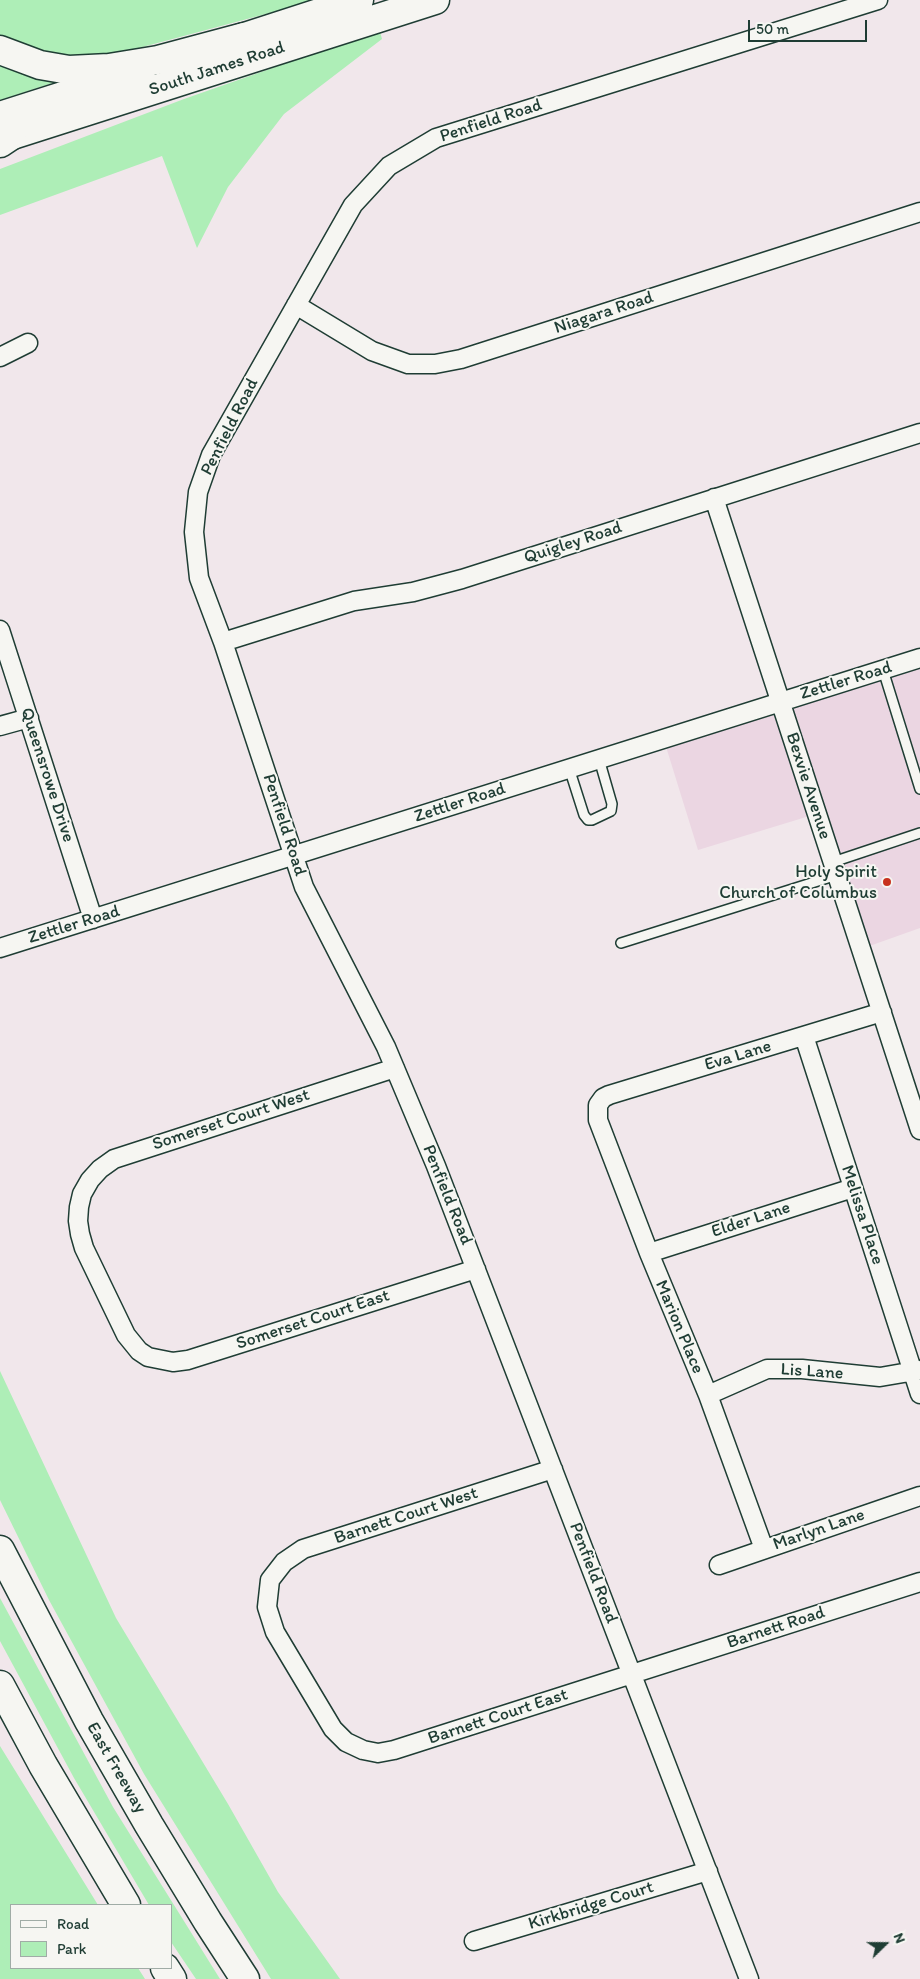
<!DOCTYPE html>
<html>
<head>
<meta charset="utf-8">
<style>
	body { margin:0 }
	#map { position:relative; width:920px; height:1979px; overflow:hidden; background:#f1e7eb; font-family:Itim,sans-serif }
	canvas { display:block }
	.legend { position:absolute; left:10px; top:1904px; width:162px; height:65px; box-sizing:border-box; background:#f6f6f2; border:1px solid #a0aca6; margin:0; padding:6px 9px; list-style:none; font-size:15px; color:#1f3d34 }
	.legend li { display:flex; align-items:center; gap:10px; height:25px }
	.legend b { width:25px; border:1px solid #a0aca6 }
	.north { position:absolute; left:860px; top:1919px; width:50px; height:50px; -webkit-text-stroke:4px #f6f6f2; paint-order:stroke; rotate:68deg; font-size:14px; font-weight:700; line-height:20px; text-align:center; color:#1f3d34 }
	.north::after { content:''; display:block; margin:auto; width:18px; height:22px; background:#1f3d34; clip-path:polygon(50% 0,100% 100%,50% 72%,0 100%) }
	.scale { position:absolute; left:748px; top:20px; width:119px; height:22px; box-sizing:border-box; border:2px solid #1f3d34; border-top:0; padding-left:6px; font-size:15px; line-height:18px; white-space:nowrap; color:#1f3d34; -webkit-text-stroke:4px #f6f6f2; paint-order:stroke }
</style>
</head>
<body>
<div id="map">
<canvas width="920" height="1979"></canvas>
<ul class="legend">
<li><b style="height:6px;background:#f6f6f2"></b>Road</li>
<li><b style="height:14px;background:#aeeeb7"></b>Park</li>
</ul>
<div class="north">N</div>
<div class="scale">50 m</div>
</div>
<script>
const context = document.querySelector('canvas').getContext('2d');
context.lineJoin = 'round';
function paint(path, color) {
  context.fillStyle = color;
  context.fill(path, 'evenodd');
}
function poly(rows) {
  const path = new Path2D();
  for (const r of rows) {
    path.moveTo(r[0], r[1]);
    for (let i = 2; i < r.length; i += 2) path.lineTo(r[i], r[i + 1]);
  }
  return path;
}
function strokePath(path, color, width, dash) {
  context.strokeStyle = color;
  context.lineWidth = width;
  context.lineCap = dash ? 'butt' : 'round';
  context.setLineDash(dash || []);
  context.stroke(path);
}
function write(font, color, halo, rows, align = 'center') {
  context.font = font + ' Itim,sans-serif';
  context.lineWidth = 4;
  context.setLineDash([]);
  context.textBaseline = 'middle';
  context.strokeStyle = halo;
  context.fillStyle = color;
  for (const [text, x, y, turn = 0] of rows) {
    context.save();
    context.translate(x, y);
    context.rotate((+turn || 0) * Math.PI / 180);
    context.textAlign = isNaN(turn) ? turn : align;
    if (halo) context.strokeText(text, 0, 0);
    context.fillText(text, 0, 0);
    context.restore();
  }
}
paint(poly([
	[920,656,920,928,861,949,816,814,698,850,663,737]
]), '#ebd6e2');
paint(poly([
	[0,0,318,0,124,52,91,57,62,58,0,39],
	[379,28,382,39,284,114,228,187,197,248,162,156,0,215,0,169,184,99,301,58,331,44],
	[0,63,59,81,0,100],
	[0,1371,116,1618,228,1804,278,1892,340,1979,271,1979,144,1774,49,1600,0,1500],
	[0,1598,113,1807,220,1979,196,1979,171,1942,171,1905,149,1905,74,1778,0,1641],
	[0,1746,98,1905,11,1905,11,1968,138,1968,145,1979,0,1979]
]), '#aeeeb7');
const service = poly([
	[883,670,920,789],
	[569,768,584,815,588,820,592,820,611,811,612,804,599,759],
	[833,862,920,833],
	[621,943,837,875]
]);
const minor = poly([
	[296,305,372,351,408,364,435,364,461,359,920,212],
	[0,357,28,343],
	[714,498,920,1130],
	[0,630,93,919],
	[223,642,354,601,413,592,462,579,920,433],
	[0,726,29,718],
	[0,948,920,658],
	[804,1036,920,1394],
	[395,1068,114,1159,100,1169,90,1180,82,1194,79,1207,78,1221,80,1234,84,1248,126,1335,139,1351,148,1357,173,1362,188,1360,476,1269],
	[649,1253,853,1188],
	[708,1395,767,1369,802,1369,880,1377,920,1370],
	[553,1469,303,1549,284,1562,270,1580,267,1607,275,1632,333,1729,346,1742,363,1750,378,1753,394,1750,920,1582],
	[764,1549,708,1395,649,1253,598,1120,598,1105,603,1098,609,1095,882,1012],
	[719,1565,920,1496],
	[474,1941,708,1871],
	[749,1979,436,1166,386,1047,304,887,223,642,199,578,194,532,198,492,211,455,353,205,389,166,436,138,878,0]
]);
const primary = poly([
	[223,44,359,0],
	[0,116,141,71],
	[0,139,435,0]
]);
const motorway = poly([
	[0,50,40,65,69,70,109,68,158,60,244,37],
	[0,143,12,135],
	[0,1550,89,1721,149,1825,208,1922,245,1979],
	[0,1685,43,1765,126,1905],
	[165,1968,172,1979]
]);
strokePath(service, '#1f3d34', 12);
strokePath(minor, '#1f3d34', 21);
strokePath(primary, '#1f3d34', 31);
strokePath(motorway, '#1f3d34', 31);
strokePath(service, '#f6f6f2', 9);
strokePath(minor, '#f6f6f2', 18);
strokePath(primary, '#f6f6f2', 28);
strokePath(motorway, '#f6f6f2', 28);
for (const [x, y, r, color] of [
	[887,882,5,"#c8321e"]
]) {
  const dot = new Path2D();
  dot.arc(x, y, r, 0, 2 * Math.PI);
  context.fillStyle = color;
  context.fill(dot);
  strokePath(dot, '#f6f6f2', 2);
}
write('18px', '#1f3d34', '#f6f6f2', [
	["South James Road",217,69,-18],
	["Penfield Road",491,121,-18],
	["Niagara Road",604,313,-18],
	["Penfield Road",230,427,-63],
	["Quigley Road",573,543,-18],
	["Zettler Road",846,681,-17],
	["Queensrowe Drive",47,775,72],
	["Bexvie Avenue",808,786,72],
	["Zettler Road",460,803,-18],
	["Penfield Road",284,825,72],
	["Zettler Road",74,925,-17],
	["Eva Lane",738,1056,-17],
	["Somerset Court West",231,1120,-18],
	["Penfield Road",447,1195,68],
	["Melissa Place",862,1215,72],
	["Elder Lane",751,1220,-18],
	["Somerset Court East",313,1320,-18],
	["Marion Place",679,1327,67],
	["Lis Lane",812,1372,4],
	["Barnett Court West",406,1516,-18],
	["Marlyn Lane",819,1530,-19],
	["Penfield Road",593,1573,69],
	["Barnett Road",776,1628,-18],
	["Barnett Court East",498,1717,-18],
	["East Freeway",116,1768,60],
	["Kirkbridge Court",591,1906,-17]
]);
write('18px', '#1f3d34', '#f6f6f2', [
	["Holy Spirit",877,872],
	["Church of Columbus",877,893]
], 'right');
</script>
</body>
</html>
